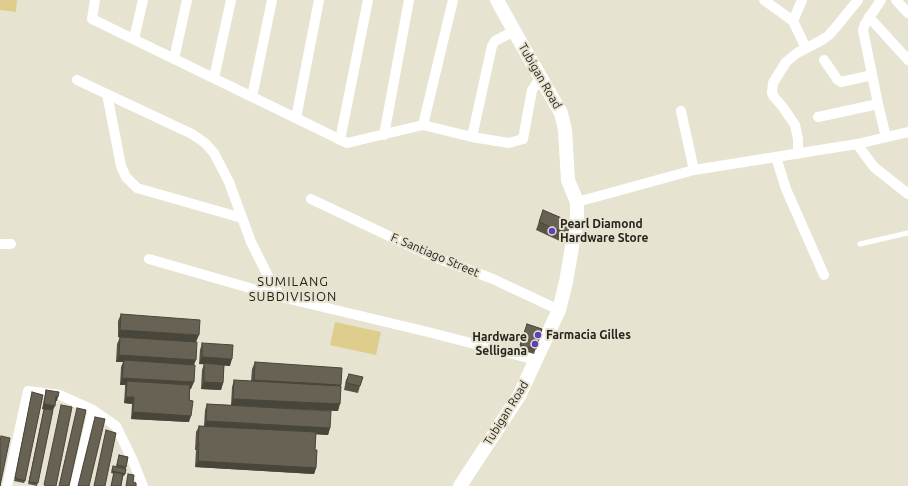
<!DOCTYPE html>
<html>
<head>
<meta charset="utf-8">
<style>
	body { margin:0 }
	canvas { display:block; background:#e7e3d1 }
</style>
</head>
<body>
<canvas width="908" height="486"></canvas>
<script>
const context = document.querySelector('canvas').getContext('2d');
context.lineJoin = 'round';
function paint(path, color) {
  context.fillStyle = color;
  context.fill(path, 'evenodd');
}
function poly(rows) {
  const path = new Path2D();
  for (const r of rows) {
    path.moveTo(r[0], r[1]);
    for (let i = 2; i < r.length; i += 2) path.lineTo(r[i], r[i + 1]);
  }
  return path;
}
function strokePath(path, color, width, dash) {
  context.strokeStyle = color;
  context.lineWidth = width;
  context.lineCap = dash ? 'butt' : 'round';
  context.setLineDash(dash || []);
  context.stroke(path);
}
function write(font, color, halo, rows, align = 'center') {
  context.font = font + ' Ubuntu,sans-serif';
  context.lineWidth = 4;
  context.setLineDash([]);
  context.textBaseline = 'middle';
  context.strokeStyle = halo;
  context.fillStyle = color;
  for (const [text, x, y, turn = 0] of rows) {
    context.save();
    context.translate(x, y);
    context.rotate((+turn || 0) * Math.PI / 180);
    context.textAlign = isNaN(turn) ? turn : align;
    if (halo) context.strokeText(text, 0, 0);
    context.fillText(text, 0, 0);
    context.restore();
  }
}
paint(poly([
	[0,0,17,0,16,12,0,10],
	[335,322,381,332,376,355,330,345]
]), '#decd8d');
strokePath(poly([
	[860,244,908,233]
]), '#fff', 5);
strokePath(poly([
	[95,0,92,19,347,143,423,125,472,137,509,143,523,139,532,90,541,77],
	[764,0,793,21,806,48],
	[881,0,865,24,863,30,878,104,886,137],
	[896,0,908,13],
	[869,17,908,60],
	[793,21,802,0],
	[134,39,143,0],
	[174,59,187,0],
	[824,60,837,79,841,82,872,75],
	[214,78,231,0],
	[77,80,192,134,205,143,214,153,229,182,251,242,272,284,281,297],
	[107,94,121,166,126,177,137,188,242,218],
	[252,97,272,0],
	[681,111,694,170],
	[818,117,878,104],
	[296,118,319,0],
	[423,125,453,0],
	[384,135,409,0],
	[472,137,492,46,495,41,514,31],
	[340,140,368,0],
	[857,144,874,167,908,194],
	[798,154,798,139,795,125,782,106,774,97,772,93,773,83,786,62,797,53,822,40,829,35,836,27,858,0],
	[776,157,786,189,824,275],
	[311,199,429,255,493,279,559,310],
	[577,202,694,170,857,144,908,132],
	[0,244,11,244],
	[149,259,281,297,428,332,536,360],
	[7,486,28,391,60,395,93,410,116,426,133,461,143,486],
	[75,486,93,410]
]), '#fff', 10);
strokePath(poly([
	[460,486,519,396,559,310,566,282,577,218,577,202,568,180,565,130,561,113,514,31,497,0]
]), '#fff', 14);
paint(poly([
	[543,210,571,222,564,243,536,230],
	[121,314,196,341,191,389,190,389,189,422,131,419,132,404,124,403,125,388,125,385,120,385,121,367,123,362,116,362,117,344,120,337,136,338,118,337,118,321],
	[527,324,542,329,534,354,519,349],
	[202,343,230,366,224,365,223,383,221,390,201,389,202,370,204,364,199,364,200,350],
	[255,362,341,386,338,411,296,409,330,428,328,435,316,434,315,450,316,468,314,474,195,467,196,450,195,450,196,432,199,426,204,426,205,410,207,404,231,405,232,387,234,380,251,381,252,369],
	[349,374,360,386,358,393,344,390,346,380],
	[46,390,57,401,55,401,53,410,37,486,28,484,44,409,42,409,45,394],
	[32,392,25,481,24,483,14,481],
	[119,455,128,457,125,474,124,476,123,476,121,486,111,486,114,474,111,473,112,468,116,466]
]), '#595447');
paint(poly([
	[120,330,199,335,196,342,118,337],
	[119,355,196,360,193,367,124,360,123,362,116,362],
	[202,357,232,359,230,366,199,364],
	[122,378,194,382,191,389,127,385,127,381,125,385,120,385],
	[254,380,341,385,339,391,251,386],
	[204,382,223,383,221,390,201,389],
	[56,396,58,397,57,401,54,401],
	[126,397,134,397,132,404,124,403],
	[233,399,340,404,338,411,231,405],
	[44,404,55,406,53,410,42,409],
	[133,412,191,416,189,422,131,419],
	[206,421,330,428,328,435,204,428],
	[198,443,199,443,196,450,195,450],
	[198,461,316,468,314,474,195,467]
]), '#48453a');
const building = poly([
	[543,210,571,222,567,234,539,222,543,210],
	[121,314,200,320,199,335,120,330,121,314],
	[527,324,542,329,536,349,520,345,527,324],
	[120,337,197,342,196,360,119,355,120,337],
	[202,343,233,345,232,359,202,357,202,343],
	[124,360,195,365,194,382,122,378,124,360],
	[255,362,342,368,341,385,254,380,255,362],
	[204,363,224,365,223,383,204,382,204,363],
	[349,374,363,377,360,386,346,383,349,374],
	[234,380,341,386,340,404,233,399,234,380],
	[127,381,190,385,189,400,193,401,191,416,133,412,134,397,126,397,127,381],
	[46,390,59,392,58,397,56,396,55,406,44,404,46,390],
	[32,392,43,395,25,481,15,478,32,392],
	[207,404,331,411,330,428,206,421,207,404],
	[61,405,72,407,56,486,47,486,44,485,61,405],
	[77,408,86,410,69,486,59,486,77,408],
	[44,409,53,410,38,483,29,482,44,409],
	[95,417,105,419,89,486,78,486,95,417],
	[199,426,316,432,315,450,317,450,316,468,198,461,199,443,198,443,199,426],
	[106,430,116,433,105,486,94,486,106,430],
	[1,436,10,438,0,486,0,441,1,436],
	[119,455,128,457,126,467,117,465,119,455],
	[113,466,126,469,125,474,112,471,113,466],
	[114,472,123,474,121,486,111,486,114,472],
	[128,474,134,475,133,482,136,483,136,486,126,486,128,474]
]);
paint(building, '#676253');
strokePath(building, '#48453a', 1);
for (const [x, y, r, color] of [
	[552,231,4,"#5b43bc"],
	[538,335,4,"#5b43bc"],
	[535,344,4,"#5b43bc"]
]) {
  const dot = new Path2D();
  dot.arc(x, y, r, 0, 2 * Math.PI);
  context.fillStyle = color;
  context.fill(dot);
  strokePath(dot, '#e7e3d1', 1.5);
}
write('12px', '#25231c', '#e7e3d1', [
	["Tubigan Road",540,76,60],
	["F. Santiago Street",435,255,23],
	["Tubigan Road",506,413,-58]
]);
write('bold 12px', '#25231c', '#e7e3d1', [
	["Pearl Diamond",560,224],
	["Hardware Store",560,238],
	["Farmacia Gilles",546,335],
	["Hardware",527,337,"right"],
	["Selligana",527,351,"right"]
], 'left');
context.letterSpacing = '1px';
write('13px', '#25231c', '#e7e3d1', [
	["SUMILANG",293,282],
	["SUBDIVISION",293,297]
]);
context.letterSpacing = '0px';
</script>
</body>
</html>
